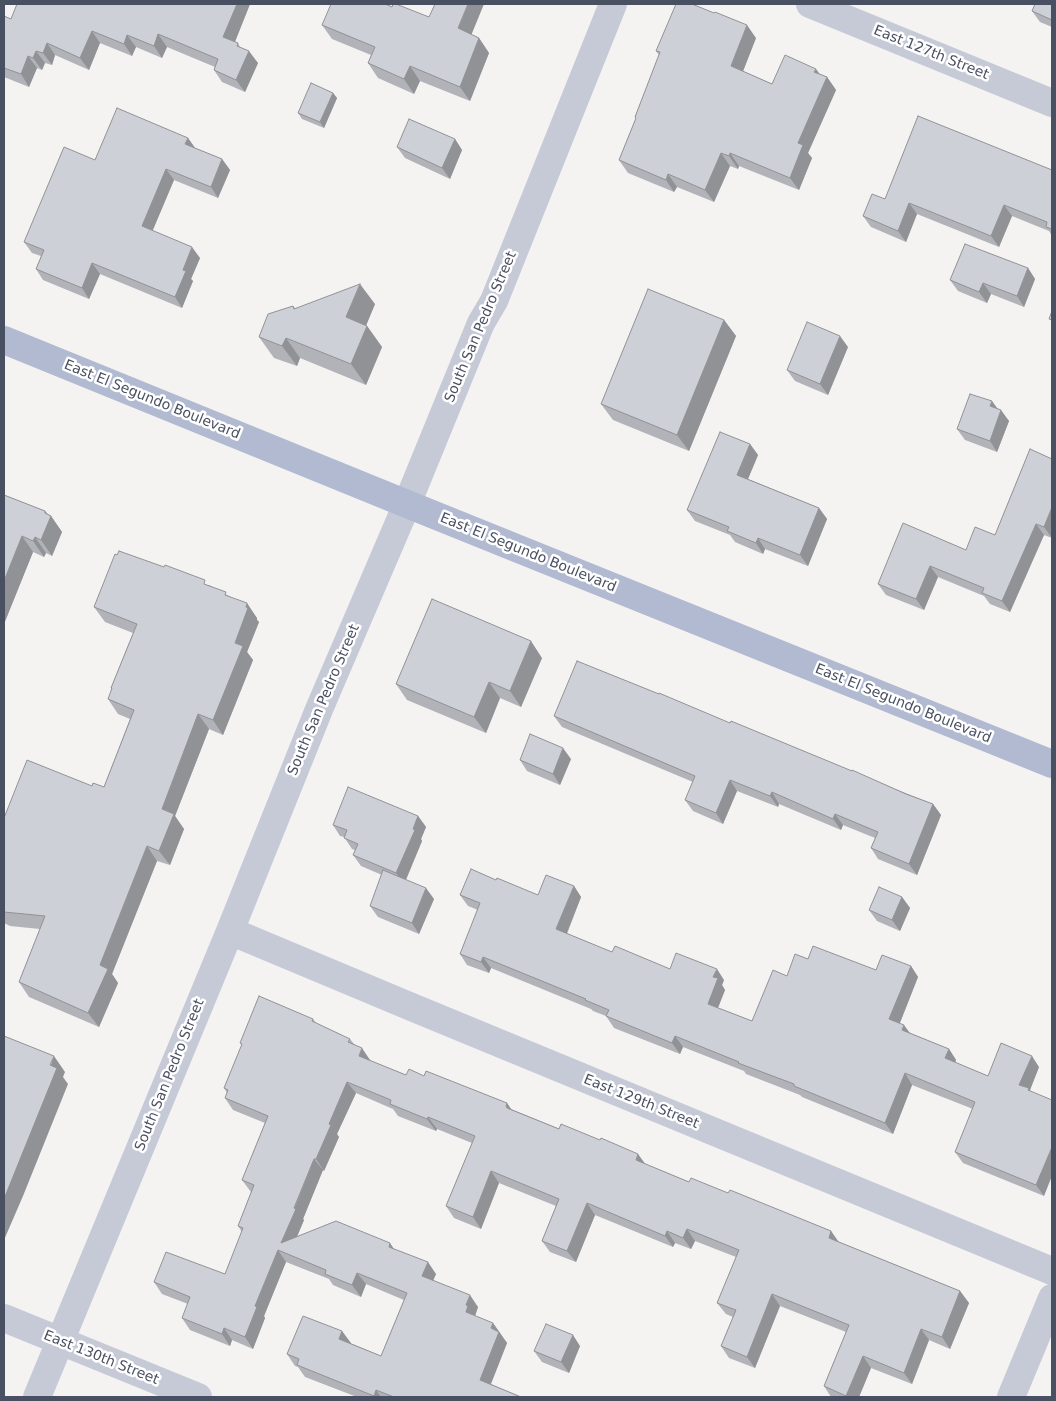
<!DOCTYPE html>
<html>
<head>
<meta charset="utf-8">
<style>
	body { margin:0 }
	#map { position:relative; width:1056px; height:1401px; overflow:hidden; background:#f4f3f2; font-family:"DejaVu Sans",sans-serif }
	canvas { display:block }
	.frame { position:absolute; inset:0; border:5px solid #495061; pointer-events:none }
</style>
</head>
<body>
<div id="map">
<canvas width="1056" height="1401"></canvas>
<div class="frame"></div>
</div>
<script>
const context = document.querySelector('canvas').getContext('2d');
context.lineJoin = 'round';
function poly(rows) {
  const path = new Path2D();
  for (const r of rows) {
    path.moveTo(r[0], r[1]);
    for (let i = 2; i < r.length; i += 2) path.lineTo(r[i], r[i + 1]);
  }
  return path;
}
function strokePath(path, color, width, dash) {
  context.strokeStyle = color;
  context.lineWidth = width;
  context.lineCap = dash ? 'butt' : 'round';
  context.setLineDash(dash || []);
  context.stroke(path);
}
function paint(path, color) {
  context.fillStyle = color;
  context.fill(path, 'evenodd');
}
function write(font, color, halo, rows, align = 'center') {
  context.font = font + ' "DejaVu Sans",sans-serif';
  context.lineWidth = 5;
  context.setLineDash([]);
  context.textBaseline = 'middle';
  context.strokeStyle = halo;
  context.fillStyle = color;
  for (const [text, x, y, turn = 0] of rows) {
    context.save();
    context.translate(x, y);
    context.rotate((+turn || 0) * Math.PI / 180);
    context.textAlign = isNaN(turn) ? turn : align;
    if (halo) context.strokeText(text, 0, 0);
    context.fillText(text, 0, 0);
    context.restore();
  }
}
strokePath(poly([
	[810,4,1052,103],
	[230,931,414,1008,1052,1271],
	[4,1318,198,1397],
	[37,1397,230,931,320,707,407,504,481,323,494,301,613,4],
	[1011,1397,1052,1298]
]), '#c6cad7', 28);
strokePath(poly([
	[4,340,407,504,1052,764]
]), '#b1bad1', 28);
paint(poly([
	[17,4,250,4,235,42,238,43,240,47,258,63,245,92,222,82,214,70,215,67,167,47,162,58,136,47,132,56,100,43,89,70,55,55,52,65,45,63,42,70,37,68,29,87,4,77,4,16,11,19],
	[1052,4,1052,27,1040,22,1032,11],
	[392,7,429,17,479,38,489,53,470,101,420,81,414,94,378,78,368,63,371,55,332,39,322,25],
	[756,38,743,71,772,84,820,74,827,77,836,90,808,153,812,158,799,190,739,166,738,169,730,166,714,202,677,187,674,192,628,173,619,160,636,118,635,117,659,55,656,51],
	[333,93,337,98,324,128,302,119,298,113],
	[188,138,195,148,222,159,230,170,218,198,174,180,152,231,200,258,191,279,193,281,182,308,100,274,89,299,43,280,36,269,41,256,32,253,24,242,95,160],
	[455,139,462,150,450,179,405,158,397,147],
	[1052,170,1052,236,1049,231,1012,216,999,247,917,214,906,242,871,227,863,216,885,199],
	[1028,268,1035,279,1024,307,991,294,987,303,958,291,950,280],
	[375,304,366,325,367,326,382,347,366,385,300,358,297,366,274,358,259,337,293,306,295,308],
	[724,320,736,336,689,451,613,420,601,404],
	[848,347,828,395,795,381,787,370],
	[998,409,1009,421,997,452,965,440,957,429],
	[750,444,758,455,748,479,819,508,827,519,808,566,765,549,763,554,735,542,730,535,695,521,687,510],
	[1030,449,1052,538,1044,535,1010,612,990,604,984,596,938,577,924,610,886,595,878,584,966,550,995,535],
	[4,495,45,511,48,514,51,516,62,532,52,556,46,553,44,557,33,552,4,624],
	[209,585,229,596,257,618,257,620,259,622,247,652,253,660,223,735,209,729,175,816,184,829,170,865,157,861,112,974,118,983,99,1027,29,997,19,982,40,929,10,926,4,923,4,818,92,786,104,787,130,719,118,714,108,699,112,689,111,688,133,633,105,622,94,607],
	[542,658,521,707,500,698,486,733,407,700,396,684],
	[554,716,730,723,933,804,941,815,917,875,878,859,871,848,875,838,843,825,841,830,779,804,778,807,737,791,723,824,693,811,685,800,693,782,562,727],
	[571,759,560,785,527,771,520,760],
	[418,816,426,827,421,839,422,841,406,880,434,899,419,934,378,917,370,906,382,875,361,866,353,855,355,850,352,849,344,837,340,836,333,825],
	[496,880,538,895,574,886,581,897,567,934,612,952,670,969,724,980,722,985,725,990,718,1008,752,1021,787,976,808,959,876,970,911,966,918,977,900,1023,910,1033,949,1049,956,1060,955,1063,988,1076,1039,1067,1030,1090,1044,1196,963,1163,955,1152,973,1109,912,1085,893,1134,802,1097,800,1095,746,1074,744,1071,683,1047,680,1054,614,1028,606,1016,593,1011,591,1009,491,968,489,973,467,965,460,954,478,910,468,906,460,895],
	[902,897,910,908,900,931,877,921,869,910],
	[313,1019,317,1024,350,1039,354,1044,370,1060,370,1061,406,1075,424,1076,507,1103,511,1109,689,1182,728,1193,831,1231,839,1242,960,1291,969,1303,950,1349,929,1340,912,1384,871,1368,859,1397,831,1397,824,1386,846,1332,780,1306,755,1368,729,1358,721,1346,733,1317,726,1314,717,1303,736,1257,695,1241,691,1249,675,1243,673,1247,595,1215,576,1262,550,1252,542,1241,556,1206,499,1183,481,1229,454,1218,446,1206,472,1143,437,1129,436,1131,398,1116,393,1109,356,1093,337,1134,339,1137,324,1171,323,1170,303,1219,304,1220,297,1237,394,1249,436,1274,433,1280,478,1307,475,1316,493,1323,507,1343,491,1384,521,1397,357,1397,305,1377,298,1367,295,1366,287,1354,342,1331,350,1343,381,1356,404,1300,366,1284,361,1297,333,1285,329,1279,286,1262,264,1316,265,1318,253,1349,232,1340,230,1346,190,1330,182,1318,188,1304,162,1294,154,1282,225,1274,242,1232,238,1226,251,1192,242,1180,265,1123,233,1110,225,1098,227,1093,224,1088,242,1045,240,1043],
	[580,1346,569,1373,542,1362,534,1351]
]), '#b1b3b9');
paint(poly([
	[237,4,250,4,232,49,223,37],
	[468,4,484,4,468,43,458,28],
	[747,25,756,38,740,79,731,66],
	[92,31,100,43,89,70,80,58],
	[158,34,167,47,162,58,154,46],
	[127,35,136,47,132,56,124,44],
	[479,38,489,53,470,101,460,87],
	[47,43,55,55,52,65,43,53],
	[36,51,45,63,42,70,33,58],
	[249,51,258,63,245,92,236,80],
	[28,56,37,68,29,87,21,74],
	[410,66,420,81,414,94,404,79],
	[816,69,825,81,827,77,836,90,808,153,812,158,799,190,790,178,814,72],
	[333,93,337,98,324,128,320,122],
	[188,138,195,148,185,144],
	[455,139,462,150,450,179,442,168],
	[721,153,730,166,714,202,705,190],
	[730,153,739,166,738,169,729,156],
	[222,159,230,170,218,198,211,187],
	[166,169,174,180,150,237,142,226],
	[668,174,677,187,674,192,666,180],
	[909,203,917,214,906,242,898,231],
	[1004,205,1012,216,999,247,991,236],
	[192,247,200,258,191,279,193,281,182,308,175,297,183,270],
	[92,263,100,274,89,299,82,288],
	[1028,268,1035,279,1024,307,1017,296],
	[983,283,991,294,987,303,979,292],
	[360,284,375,304,361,338,346,317],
	[724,320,736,336,689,451,677,435],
	[367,326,382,347,366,385,351,364],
	[840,336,848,347,828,395,820,384],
	[286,338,300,358,297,366,282,346],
	[992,401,1000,412,990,406],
	[1001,410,1009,421,997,452,990,441],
	[750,444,758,455,745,486,737,475],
	[1052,507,1052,538,1044,527],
	[819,508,827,519,808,566,800,555],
	[45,511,50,518,51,516,62,532,52,556,41,540],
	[1036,524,1044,535,1010,612,1002,601],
	[22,536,33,552,4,624,4,581],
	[35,537,46,553,44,557,33,541],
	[758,538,765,549,763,554,756,543],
	[930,566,938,577,924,610,916,599],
	[247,603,257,618,257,620,259,622,247,652,253,660,223,735,213,720],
	[531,641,542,658,521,707,510,691],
	[489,682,500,698,486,733,474,717],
	[198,714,209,729,175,816,184,829,170,865,159,851,162,809],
	[563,748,571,759,560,785,553,774],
	[730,780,737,791,723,824,716,813],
	[772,792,779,804,778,807,770,796],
	[933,804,941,815,917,875,909,864],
	[835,814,843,825,841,830,833,819],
	[418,816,426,827,421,839,422,841,404,884,396,873],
	[147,846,157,861,112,974,118,983,99,1027,88,1013,100,965],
	[574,886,581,897,564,940,556,929],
	[426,888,434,899,419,934,412,923],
	[902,897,910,908,900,931,892,920],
	[483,957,491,968,489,973,481,962],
	[911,966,918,977,897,1030,889,1019],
	[717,969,724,980,722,985,725,990,715,1015,708,1004,713,977],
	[904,1025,912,1036,902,1030],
	[675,1036,683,1047,680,1054,672,1043],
	[362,1048,370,1060,367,1068,359,1056],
	[949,1049,956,1060,953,1069,945,1058],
	[54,1056,65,1072,63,1077,68,1084,23,1196,4,1240,4,1199],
	[1032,1056,1039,1067,1030,1090,1036,1100,1019,1085],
	[905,1073,912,1085,893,1134,885,1123],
	[347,1082,356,1093,337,1134,339,1137,324,1171,316,1159,329,1124],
	[507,1103,515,1115,506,1106],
	[428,1117,437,1129,436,1131,427,1119],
	[1052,1147,1052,1176,1044,1196,1036,1185],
	[638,1154,646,1165,636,1160],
	[314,1159,323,1170,303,1219,304,1220,289,1255,281,1243],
	[491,1171,499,1183,481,1229,473,1217],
	[587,1203,595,1215,576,1262,567,1251],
	[687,1229,695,1241,691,1249,683,1238],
	[667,1231,675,1243,673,1247,665,1236],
	[831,1231,839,1243,829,1238],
	[390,1243,398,1255,389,1247],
	[278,1250,286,1262,264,1316,265,1318,253,1349,245,1337,255,1306],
	[428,1262,436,1274,430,1288,422,1276],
	[357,1273,366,1284,361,1297,352,1285],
	[960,1291,969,1303,950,1349,942,1337],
	[772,1294,780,1306,755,1368,747,1357],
	[470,1295,478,1307,475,1316,477,1318,466,1312,466,1305],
	[493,1323,507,1343,488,1391,480,1380,491,1328],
	[224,1328,232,1340,230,1346,222,1334],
	[921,1329,929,1340,912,1384,904,1373],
	[342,1331,351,1343,347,1351,339,1339],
	[573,1335,580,1346,569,1373,561,1362],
	[863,1356,871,1368,859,1397,847,1397,846,1396],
	[376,1390,381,1397,375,1397,374,1396]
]), '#909296');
const building = poly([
	[17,4,237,4,223,37,238,43,237,46,249,51,236,80,214,70,218,59,158,34,154,46,127,35,124,44,92,31,80,58,47,43,43,53,36,51,33,58,28,56,21,74,4,68,4,16,11,19,17,4],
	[331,4,385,4,392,7,393,4,396,4,429,17,435,4,468,4,458,28,479,38,460,87,410,66,404,79,368,63,375,47,322,25,331,4],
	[676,4,692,4,714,13,715,12,747,25,731,66,772,84,785,55,816,69,814,72,827,77,798,143,803,145,790,178,730,153,729,156,721,153,705,190,668,174,666,180,619,160,636,118,635,117,660,52,656,51,676,4],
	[1035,4,1052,4,1052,20,1032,11,1035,4],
	[311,83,333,93,320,122,298,113,311,83],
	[117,108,188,138,185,144,222,159,211,187,166,169,142,226,192,247,183,270,186,271,175,297,92,263,82,288,36,269,44,250,24,242,64,147,95,160,117,108],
	[918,116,1052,170,1052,229,1046,227,1047,222,1004,205,991,236,909,203,898,231,863,216,872,194,885,199,918,116],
	[409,119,455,139,442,168,397,147,409,119],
	[965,244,1028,268,1017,296,983,283,979,292,950,280,965,244],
	[360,284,346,317,367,326,351,364,286,338,282,346,259,337,268,314,293,306,294,309,360,284],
	[648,289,724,320,677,435,601,404,648,289],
	[1052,311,1052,320,1049,319,1052,311],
	[807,322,840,336,820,384,787,370,807,322],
	[970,394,992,401,990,406,1001,410,990,441,957,429,970,394],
	[720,432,750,444,737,475,819,508,800,555,758,538,756,543,727,531,729,527,687,510,720,432],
	[1030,449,1052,459,1052,507,1044,527,1036,524,1002,601,982,593,984,588,930,566,916,599,878,584,903,523,966,550,975,527,995,535,1030,449],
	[4,495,45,511,45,513,51,516,41,540,35,537,33,541,22,536,4,581,4,495],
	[119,551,164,567,165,565,205,580,204,584,226,592,225,595,247,603,246,607,248,608,235,643,243,646,213,720,198,714,162,809,174,814,159,851,147,846,100,965,108,969,88,1013,19,982,45,916,4,912,4,818,27,760,92,786,93,783,104,787,134,710,108,699,112,688,111,688,137,624,94,607,115,554,117,555,119,551],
	[432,599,531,641,510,691,489,682,474,717,396,684,432,599],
	[577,661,659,694,659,693,730,723,731,721,852,771,852,770,906,794,933,804,909,864,871,848,878,832,835,814,833,819,772,792,770,796,730,780,716,813,685,800,695,776,554,716,577,661],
	[530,734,563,748,553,774,520,760,530,734],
	[348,787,418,816,413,829,415,830,396,873,353,855,358,844,344,838,347,830,333,825,348,787],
	[471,869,496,880,497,878,538,895,546,875,574,886,556,929,612,952,615,946,670,969,676,953,717,969,713,977,718,978,708,1004,752,1021,773,970,787,976,795,954,808,959,813,946,876,970,882,955,911,966,889,1019,904,1025,902,1030,949,1049,945,1058,988,1076,1001,1043,1032,1056,1019,1085,1029,1088,1028,1090,1052,1100,1052,1147,1036,1185,955,1152,975,1102,905,1073,885,1123,794,1086,794,1084,738,1063,739,1062,675,1036,672,1043,606,1016,609,1010,585,1000,586,999,483,957,481,962,460,954,480,903,460,895,471,869],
	[383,870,426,888,412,923,370,906,383,870],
	[879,887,902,897,892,920,869,910,879,887],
	[259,996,313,1019,312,1021,350,1039,348,1042,362,1048,359,1056,406,1075,409,1069,424,1076,426,1071,507,1103,506,1106,507,1108,559,1129,561,1124,600,1140,601,1138,638,1154,636,1160,689,1182,691,1178,728,1193,730,1190,831,1231,829,1238,960,1291,942,1337,921,1329,904,1373,863,1356,846,1396,824,1386,849,1325,772,1294,747,1357,721,1346,736,1310,717,1303,739,1250,687,1229,683,1238,667,1231,665,1236,587,1203,567,1251,542,1241,559,1199,491,1171,473,1217,446,1206,475,1136,428,1117,427,1119,390,1104,391,1100,347,1082,329,1124,331,1125,316,1159,314,1159,294,1208,296,1209,281,1243,336,1221,390,1243,389,1247,428,1262,422,1276,470,1295,466,1305,468,1306,466,1312,493,1323,491,1328,499,1332,480,1380,521,1397,394,1397,376,1390,374,1396,297,1365,299,1359,287,1354,303,1316,342,1331,339,1339,381,1356,407,1293,357,1273,352,1285,325,1274,326,1270,278,1250,255,1306,257,1307,245,1337,224,1328,222,1334,182,1318,190,1297,154,1282,166,1252,225,1274,243,1228,238,1226,254,1185,242,1180,268,1116,225,1098,228,1090,224,1088,242,1044,240,1043,259,996],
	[4,1036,54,1056,50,1065,57,1068,4,1199,4,1036],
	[546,1324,573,1335,561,1362,534,1351,546,1324]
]);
paint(building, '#ced0d7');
strokePath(building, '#909296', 1);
write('14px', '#495061', '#fff', [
	["East 127th Street",931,53,22],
	["South San Pedro Street",481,327,-67],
	["East El Segundo Boulevard",152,400,22],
	["East El Segundo Boulevard",528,553,22],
	["South San Pedro Street",324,700,-67],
	["East El Segundo Boulevard",903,704,22],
	["South San Pedro Street",170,1075,-68],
	["East 129th Street",641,1102,22],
	["East 130th Street",101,1358,22]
]);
</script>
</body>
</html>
